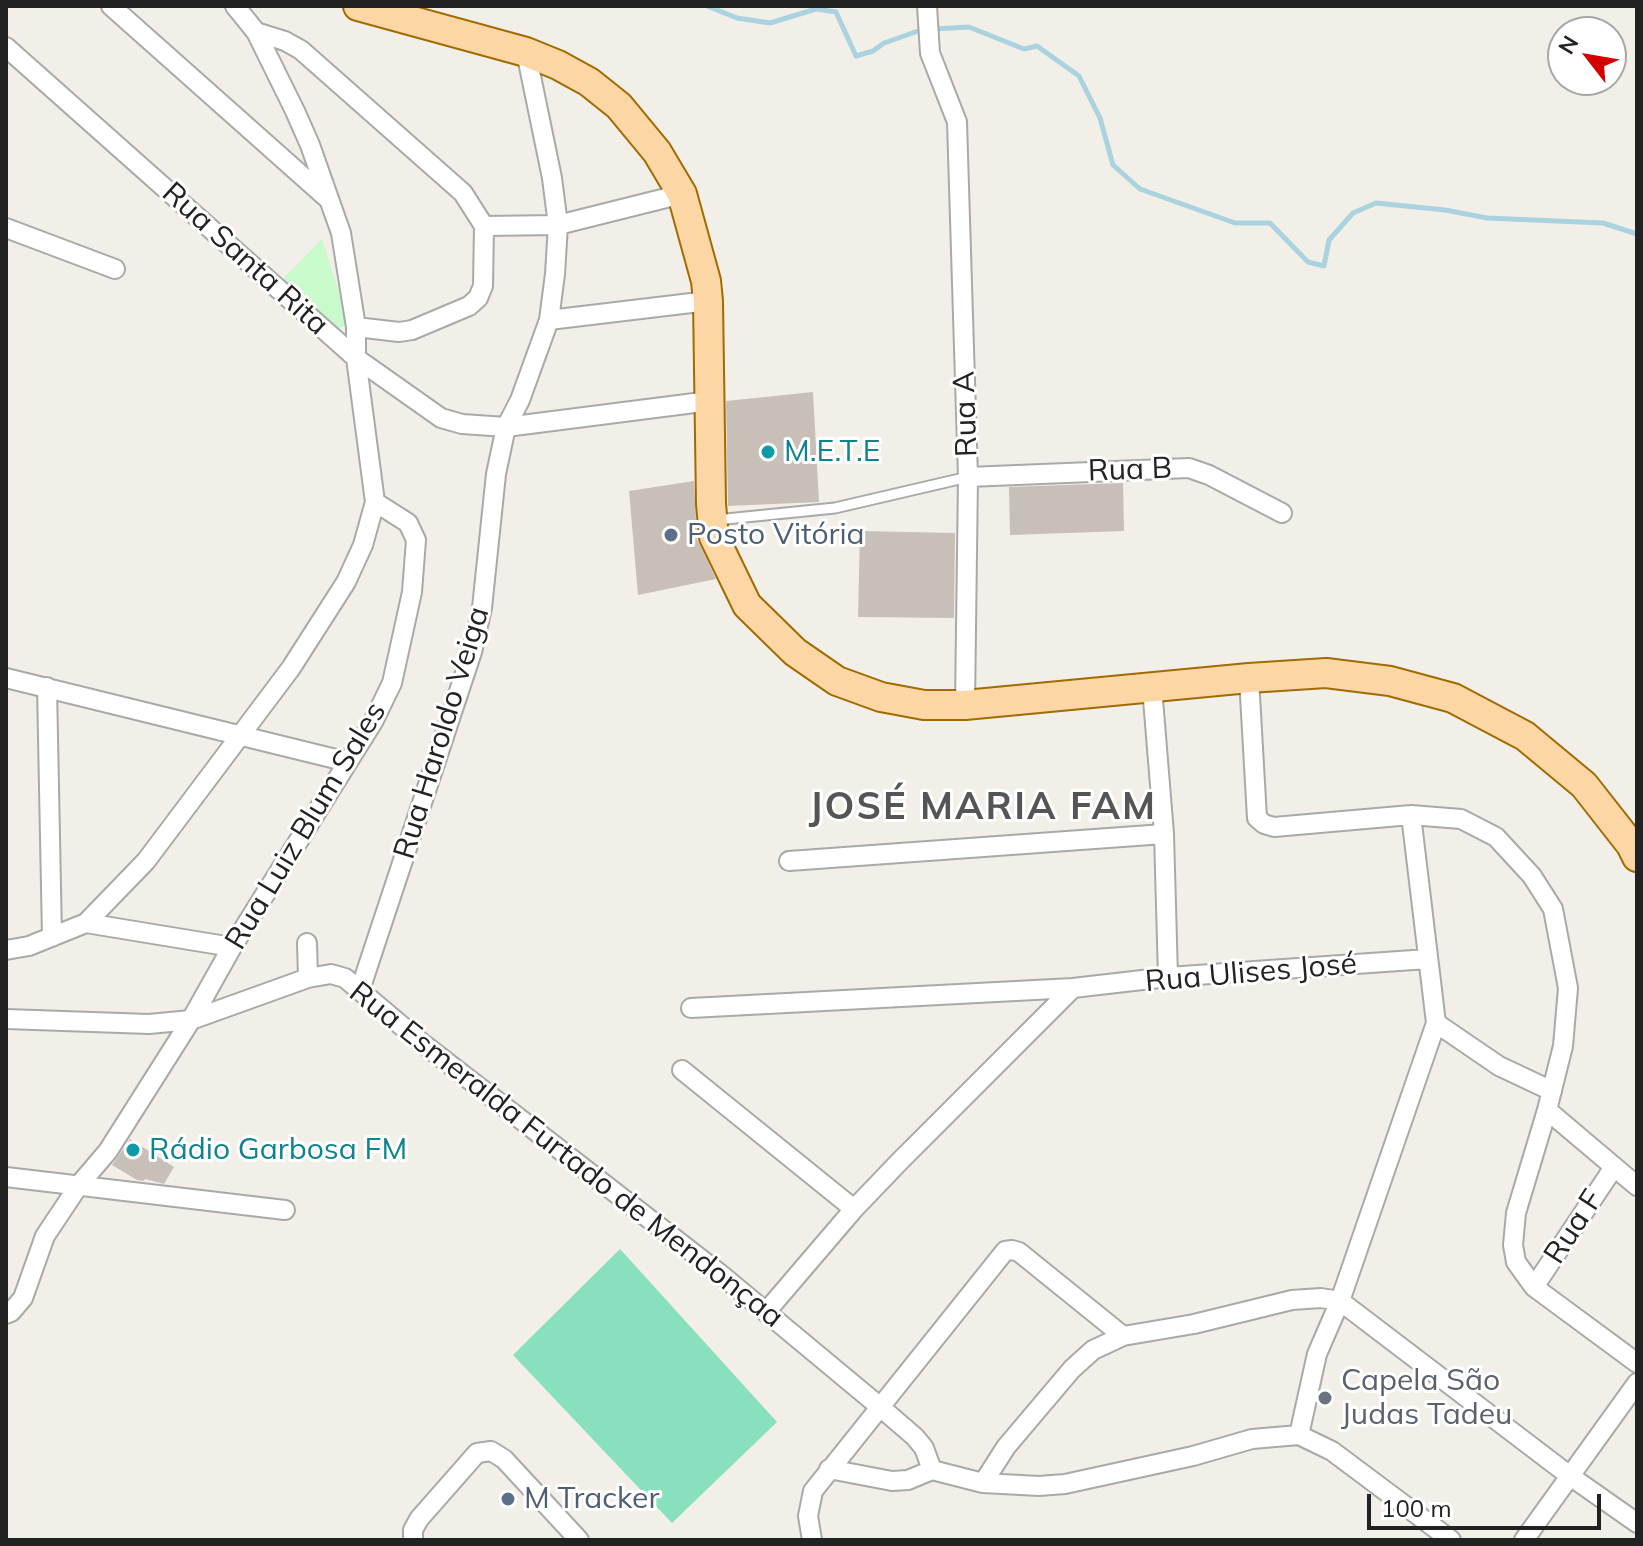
<!DOCTYPE html>
<html>
<head>
<meta charset="utf-8">
<style>
	body { margin:0 }
	#map { position:relative; width:1643px; height:1546px; overflow:hidden; background:#f2efe9; font-family:Mulish,sans-serif }
	canvas { display:block }
	.frame { position:absolute; inset:0; border:8px solid #222; pointer-events:none }
	.north { position:absolute; left:1547px; top:16px; width:80px; height:80px; box-sizing:border-box; background:#fff; border:2px solid #a7a7a7; border-radius:50%; rotate:301deg; font-size:22px; font-weight:700; line-height:32px; text-align:center; color:#222 }
	.north::after { content:''; display:block; margin:auto; width:28px; height:36px; background:#d40000; clip-path:polygon(50% 0,100% 100%,50% 72%,0 100%) }
	.scale { position:absolute; left:1367px; top:1494px; width:234px; height:36px; box-sizing:border-box; border:4px solid #222; border-top:0; padding-left:10px; font-size:24px; line-height:28px; white-space:nowrap; color:#222; -webkit-text-stroke:6px #fff; paint-order:stroke }
</style>
</head>
<body>
<div id="map">
<canvas width="1643" height="1546"></canvas>
<div class="frame"></div>
<div class="north">N</div>
<div class="scale">100 m</div>
</div>
<script>
const context = document.querySelector('canvas').getContext('2d');
context.lineJoin = 'round';
function paint(path, color) {
  context.fillStyle = color;
  context.fill(path, 'evenodd');
}
function poly(rows) {
  const path = new Path2D();
  for (const r of rows) {
    path.moveTo(r[0], r[1]);
    for (let i = 2; i < r.length; i += 2) path.lineTo(r[i], r[i + 1]);
  }
  return path;
}
function strokePath(path, color, width, dash) {
  context.strokeStyle = color;
  context.lineWidth = width;
  context.lineCap = dash ? 'butt' : 'round';
  context.setLineDash(dash || []);
  context.stroke(path);
}
function write(font, color, halo, rows, align = 'center') {
  context.font = font + ' Mulish,sans-serif';
  context.lineWidth = 6;
  context.setLineDash([]);
  context.textBaseline = 'middle';
  context.strokeStyle = halo;
  context.fillStyle = color;
  for (const [text, x, y, turn = 0] of rows) {
    context.save();
    context.translate(x, y);
    context.rotate((+turn || 0) * Math.PI / 180);
    context.textAlign = isNaN(turn) ? turn : align;
    if (halo) context.strokeText(text, 0, 0);
    context.fillText(text, 0, 0);
    context.restore();
  }
}
paint(poly([
	[322,239,349,324,339,328,278,284]
]), '#c8facc');
paint(poly([
	[620,1249,777,1422,672,1523,513,1355]
]), '#88e0be');
strokePath(poly([
	[707,6,737,18,770,23,816,9,836,12,856,56,873,51,884,43,924,29],
	[934,29,969,27,1024,49,1037,46,1079,76,1100,118,1113,165,1140,189,1235,223,1270,223,1308,262,1324,266,1329,240,1353,213,1376,203,1445,210,1487,218,1603,223,1637,234]
]), '#aad3df', 5);
paint(poly([
	[813,392,819,502,728,506,726,401],
	[694,481,697,539,716,579,638,595,629,491],
	[1123,483,1124,531,1010,535,1009,487],
	[860,531,955,533,954,618,858,617],
	[130,1139,174,1167,164,1184,145,1179,144,1181,137,1180,112,1165]
]), '#c7bfb8');
const lane = poly([
	[716,520,835,508,968,477]
]);
const street = poly([
	[111,6,327,198],
	[927,6,930,53,957,122,968,477,965,705],
	[256,32,285,41,301,50,463,193,484,226,558,225,682,194],
	[6,47,356,358,441,418,462,424,506,427,710,401],
	[6,228,115,269],
	[549,320,708,301],
	[356,327,399,332,412,330,469,306,478,298,483,286,484,226],
	[968,477,1189,468,1209,475,1282,513],
	[6,678,348,762],
	[1249,678,1257,818,1264,824,1274,827,1411,815,1461,819,1496,837,1532,876,1553,909,1568,988,1563,1046,1547,1110,1516,1213,1513,1245,1516,1262,1534,1287,1637,1363],
	[47,687,52,937],
	[1152,687,1164,834,1168,977],
	[789,861,1164,834],
	[86,923,232,947],
	[307,943,308,978],
	[6,950,29,946,86,923,146,861,291,668,346,582,363,545,375,502,356,358,356,327,341,233,310,145,295,111,256,32,235,6],
	[360,990,472,652,482,608,496,474,506,427,520,400,549,320,555,274,558,225,552,178,526,52],
	[691,1008,1073,988,1168,977,1428,959],
	[6,1019,149,1024,191,1020,308,978,331,974,345,978,422,1043,719,1273,879,1406,915,1437,924,1448,932,1470],
	[1436,1023,1499,1066,1552,1091],
	[682,1070,854,1209],
	[1547,1110,1637,1186],
	[6,1177,285,1210],
	[1534,1287,1614,1167],
	[766,1312,854,1209,901,1160,1073,988],
	[6,1314,11,1312,23,1298,45,1236,79,1185,108,1151,191,1020,232,947,373,722,392,683,412,592,416,540,408,523,375,502],
	[1299,1435,1317,1354,1340,1301,1436,1023,1411,815],
	[829,1469,892,1481,908,1480,932,1470],
	[932,1470,983,1483,1039,1486,1065,1484,1193,1456,1252,1439,1299,1435,1332,1451,1451,1540],
	[983,1483,1006,1447,1072,1369,1093,1350,1123,1336,1194,1324,1292,1300,1321,1298,1340,1301,1570,1476,1637,1523],
	[413,1540,413,1530,419,1519,477,1453,491,1451,504,1459,579,1540],
	[812,1540,808,1516,813,1491,1005,1251,1012,1250,1019,1252,1123,1336],
	[1524,1540,1637,1383]
]);
const primary = poly([
	[358,6,526,52,558,65,589,82,619,106,657,152,682,194,706,281,708,301,711,504,714,537,747,605,795,652,837,681,881,697,924,705,965,705,1249,678,1326,673,1390,681,1453,698,1525,736,1584,785,1631,845,1637,857]
]);
strokePath(lane, '#a9a9a9', 13);
strokePath(street, '#a9a9a9', 22);
strokePath(primary, '#a06b00', 32);
strokePath(lane, '#fff', 9);
strokePath(street, '#fff', 18);
strokePath(primary, '#fcd6a4', 28);
for (const [x, y, r, color] of [
	[768,452,8,"#0f9aa8"],
	[671,535,8,"#5c6f8a"],
	[133,1150,8,"#0f9aa8"],
	[1325,1398,8,"#6b7280"],
	[508,1499,8,"#5c6f8a"]
]) {
  const dot = new Path2D();
  dot.arc(x, y, r, 0, 2 * Math.PI);
  context.fillStyle = color;
  context.fill(dot);
  strokePath(dot, '#fff', 3);
}
write('30px', '#222', '#fff', [
	["Rua Santa Rita",245,259,42],
	["Rua A",966,414,-92],
	["Rua B",1130,470,-2],
	["Rua Haroldo Veiga",442,733,-73],
	["Rua Luiz Blum Sales",306,826,-59],
	["Rua Ulises José",1251,973,-5],
	["Rua Esmeralda Furtado de Mendonçaa",566,1155,38],
	["Rua F",1574,1227,-57]
]);
write('30px', '#0d838f', '#fff', [
	["M.E.T.E",784,452],
	["Rádio Garbosa FM",149,1150]
], 'left');
write('30px', '#4e5e75', '#fff', [
	["Posto Vitória",687,535],
	["M Tracker",524,1499]
], 'left');
write('30px', '#5b616d', '#fff', [
	["Capela São",1341,1381],
	["Judas Tadeu",1341,1415]
], 'left');
context.letterSpacing = '2px';
write('bold 38px', '#555', '#fff', [
	["JOSÉ MARIA FAM",983,808]
]);
context.letterSpacing = '0px';
</script>
</body>
</html>
